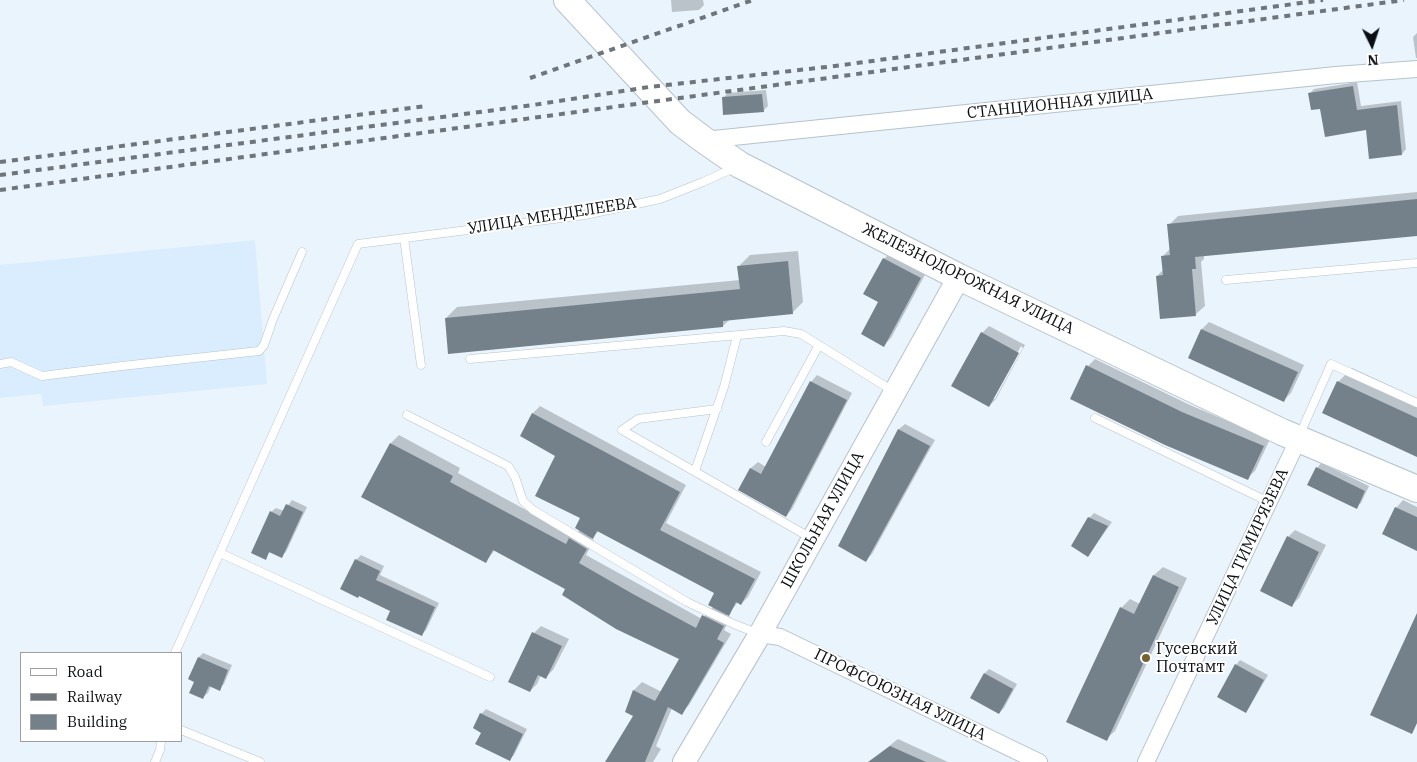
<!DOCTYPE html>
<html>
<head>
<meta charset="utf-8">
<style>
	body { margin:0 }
	#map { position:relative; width:1417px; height:762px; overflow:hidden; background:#eaf4fd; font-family:"IBM Plex Serif",serif }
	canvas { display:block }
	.legend { position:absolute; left:20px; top:652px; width:162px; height:90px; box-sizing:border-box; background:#fff; border:1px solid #9d9fa1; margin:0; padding:6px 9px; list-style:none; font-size:15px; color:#0b0f13 }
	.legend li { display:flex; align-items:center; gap:10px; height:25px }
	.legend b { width:25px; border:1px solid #9d9fa1 }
	.north { position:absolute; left:1347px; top:20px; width:50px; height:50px; -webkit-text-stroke:4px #fff; paint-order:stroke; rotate:176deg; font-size:14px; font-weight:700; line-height:20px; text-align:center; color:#0b0f13 }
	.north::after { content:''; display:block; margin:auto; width:18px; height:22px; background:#0b0f13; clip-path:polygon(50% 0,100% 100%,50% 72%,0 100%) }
</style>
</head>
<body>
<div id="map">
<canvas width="1417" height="762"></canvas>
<ul class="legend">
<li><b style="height:6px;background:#fff"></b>Road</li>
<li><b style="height:6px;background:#6e757b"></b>Railway</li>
<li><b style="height:14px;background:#75818a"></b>Building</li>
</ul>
<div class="north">N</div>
</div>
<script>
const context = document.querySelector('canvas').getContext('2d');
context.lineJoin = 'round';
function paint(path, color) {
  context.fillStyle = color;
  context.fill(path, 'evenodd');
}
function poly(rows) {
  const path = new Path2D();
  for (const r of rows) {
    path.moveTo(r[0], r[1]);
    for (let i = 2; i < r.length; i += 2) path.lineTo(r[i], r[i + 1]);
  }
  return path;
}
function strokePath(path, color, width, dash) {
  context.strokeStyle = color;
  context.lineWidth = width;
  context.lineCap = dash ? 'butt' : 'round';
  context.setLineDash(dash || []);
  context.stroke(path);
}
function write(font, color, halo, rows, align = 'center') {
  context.font = font + ' "IBM Plex Serif",serif';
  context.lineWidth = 4;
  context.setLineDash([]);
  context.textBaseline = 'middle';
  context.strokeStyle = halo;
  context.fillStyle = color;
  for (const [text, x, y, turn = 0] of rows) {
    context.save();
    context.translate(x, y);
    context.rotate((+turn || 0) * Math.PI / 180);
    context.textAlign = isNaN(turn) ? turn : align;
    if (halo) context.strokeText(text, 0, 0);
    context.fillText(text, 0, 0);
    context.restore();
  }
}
paint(poly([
	[255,240,267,384,43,406,41,394,0,398,0,265]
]), '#daedfe');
paint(poly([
	[671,0,703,0,704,5,699,10,672,12],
	[1417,33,1417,58,1416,58,1413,37],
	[1357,82,1361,106,1401,101,1406,149,1402,154,1367,128,1321,108,1309,94,1314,89],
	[766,90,768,106,763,111,723,98,728,93],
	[1417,192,1417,235,1204,255,1204,259,1201,262,1205,306,1196,314,1157,276,1164,269,1163,256,1171,248,1169,225,1178,216],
	[798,251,803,302,792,313,730,319,723,326,446,318,457,307,740,280,739,266,750,255],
	[891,252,927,271,891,338,884,345,880,301,884,259],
	[1209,322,1304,365,1291,393,1284,400,1189,358,1202,329],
	[989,326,1025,345,996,399,989,406,982,333],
	[1021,346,1023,348,995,399,992,399],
	[1095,359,1190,405,1270,439,1255,471,1247,478,1088,366],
	[1352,368,1417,398,1417,456,1338,382],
	[817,375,852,393,792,509,786,516,740,489,751,468,758,462,766,467,811,382],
	[540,406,686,485,666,523,761,572,748,597,741,604,738,602,727,616,731,617,724,630,731,634,689,705,681,713,672,708,656,746,661,749,653,762,607,762,635,716,627,711,634,690,642,682,662,692,681,659,567,589,495,550,486,561,391,443,399,435,460,468,458,473,574,536,580,530,582,518,557,455,521,436,533,413],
	[599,531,716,592,713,607,702,619,586,555,594,540,591,539],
	[905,424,935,440,872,554,866,560,840,546,899,429],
	[1321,463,1369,486,1361,503,1356,507,1317,468],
	[292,500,307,507,286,552,281,556,271,551,265,558,271,512,276,508,284,511],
	[1403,500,1417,507,1417,549,1384,534,1396,508],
	[1094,513,1112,522,1088,556,1089,518],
	[1295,530,1326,545,1299,598,1292,605,1288,537],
	[361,555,384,566,380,575,439,603,426,630,421,635,392,610,356,560],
	[1163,567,1187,578,1115,731,1106,739,1121,608,1130,599,1140,604,1154,575],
	[541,626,569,639,553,670,546,677,541,675,537,684,530,691,534,633],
	[203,653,232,665,224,684,219,689,211,686,208,693,203,697,195,681,199,657],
	[1240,660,1268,675,1250,706,1246,711,1236,665],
	[989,669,1017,684,1004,708,999,713,985,673],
	[486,709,527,729,514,755,510,759,483,732,481,714],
	[898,739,948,762,869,762]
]), '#0003');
paint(poly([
	[1353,86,1357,110,1397,105,1402,155,1369,159,1366,130,1325,137,1320,109,1311,110,1308,93],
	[762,94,764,112,723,115,722,97],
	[1417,199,1417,236,1195,257,1196,269,1192,269,1196,316,1160,319,1156,276,1163,275,1161,256,1170,255,1167,224],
	[883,258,921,278,884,347,861,334,878,302,863,294],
	[788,261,793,314,723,321,723,327,448,354,445,318,740,289,737,266],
	[1201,329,1298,372,1284,402,1188,358],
	[981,332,1019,353,989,407,951,386],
	[1086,365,1182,412,1264,446,1248,480,1165,445,1070,399],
	[810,381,847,400,786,517,738,490,750,468,761,474],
	[1337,381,1417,418,1417,457,1322,413],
	[532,413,680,492,660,530,755,579,741,605,736,602,729,616,708,605,714,593,597,531,593,539,575,528,580,518,535,496,555,456,520,436],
	[898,429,930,446,866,562,838,546],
	[390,443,453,476,450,482,566,544,569,538,587,549,579,563,633,594,696,628,702,615,724,626,717,639,724,643,682,715,668,707,645,762,605,762,633,716,625,712,633,690,655,701,679,659,616,629,562,595,565,589,493,550,486,563,361,497],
	[1316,467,1365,491,1357,509,1307,485],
	[286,504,303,512,282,558,269,552,266,560,251,553,270,511,280,516],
	[1395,507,1417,517,1417,551,1382,534],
	[1088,517,1108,526,1088,557,1071,546],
	[1287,536,1319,552,1292,607,1260,591],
	[355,559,380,571,376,580,435,607,422,636,386,620,390,611,359,596,358,598,340,589],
	[1153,575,1179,587,1107,741,1066,722,1120,607,1134,614],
	[1417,613,1417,723,1412,734,1370,715],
	[532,632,562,646,546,679,538,675,530,692,508,682],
	[198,657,228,670,220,691,209,686,203,699,189,693,194,682,188,679],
	[1235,664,1264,680,1246,713,1217,697],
	[984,673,1013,689,999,714,970,698],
	[480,713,523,734,510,761,475,744,481,733,473,728],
	[890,746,926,762,868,762]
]), '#75818a');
const service = poly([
	[404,238,421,365],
	[1226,280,1417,263],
	[470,359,784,331,801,334,893,391],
	[0,364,11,362,42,376,122,366,259,351,264,345,273,319,302,252],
	[717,409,638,419,622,430,811,538],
	[407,415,508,466,515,477,523,501,533,510,687,602,736,625,757,633],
	[1095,418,1269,502],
	[1300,434,1331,364,1417,403],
	[766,442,819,345],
	[695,471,724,387,737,336],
	[220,553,490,677],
	[175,653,358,244,585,215,660,199,703,182,734,168],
	[181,730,260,762],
	[155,762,160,750,161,741]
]);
const minor = poly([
	[704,140,1336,75,1417,69],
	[760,634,780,637,1039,762],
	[1146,762,1298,440]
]);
const secondary = poly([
	[684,762,760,634,959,277]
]);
const primary = poly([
	[567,0,680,122,704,140,740,165,959,277,1282,432,1417,489]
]);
strokePath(service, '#b6c3cd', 9);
strokePath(minor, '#b6c3cd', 18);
strokePath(secondary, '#b6c3cd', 24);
strokePath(primary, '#b6c3cd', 28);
strokePath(service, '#fff', 8);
strokePath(minor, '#fff', 16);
strokePath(secondary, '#fff', 22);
strokePath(primary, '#fff', 26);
strokePath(poly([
	[530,78,753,0],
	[0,162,426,106],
	[0,175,533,105,649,87,835,66,1323,0],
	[0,190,1404,0]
]), '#6e757b', 4, [6, 6]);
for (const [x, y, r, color] of [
	[1146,658,5,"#746230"]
]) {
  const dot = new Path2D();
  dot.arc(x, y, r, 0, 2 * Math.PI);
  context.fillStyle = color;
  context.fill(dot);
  strokePath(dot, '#fff', 2);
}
write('16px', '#0b0f13', '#fff', [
	["СТАНЦИОННАЯ УЛИЦА",1060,104,-6],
	["УЛИЦА МЕНДЕЛЕЕВА",552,216,-9],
	["ЖЕЛЕЗНОДОРОЖНАЯ УЛИЦА",968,279,26],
	["ШКОЛЬНАЯ УЛИЦА",823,520,-61],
	["УЛИЦА ТИМИРЯЗЕВА",1248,547,-65],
	["ПРОФСОЮЗНАЯ УЛИЦА",900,695,26]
]);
write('16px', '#0b0f13', '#fff', [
	["Гусевский",1156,649],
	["Почтамт",1156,667]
], 'left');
</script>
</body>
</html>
